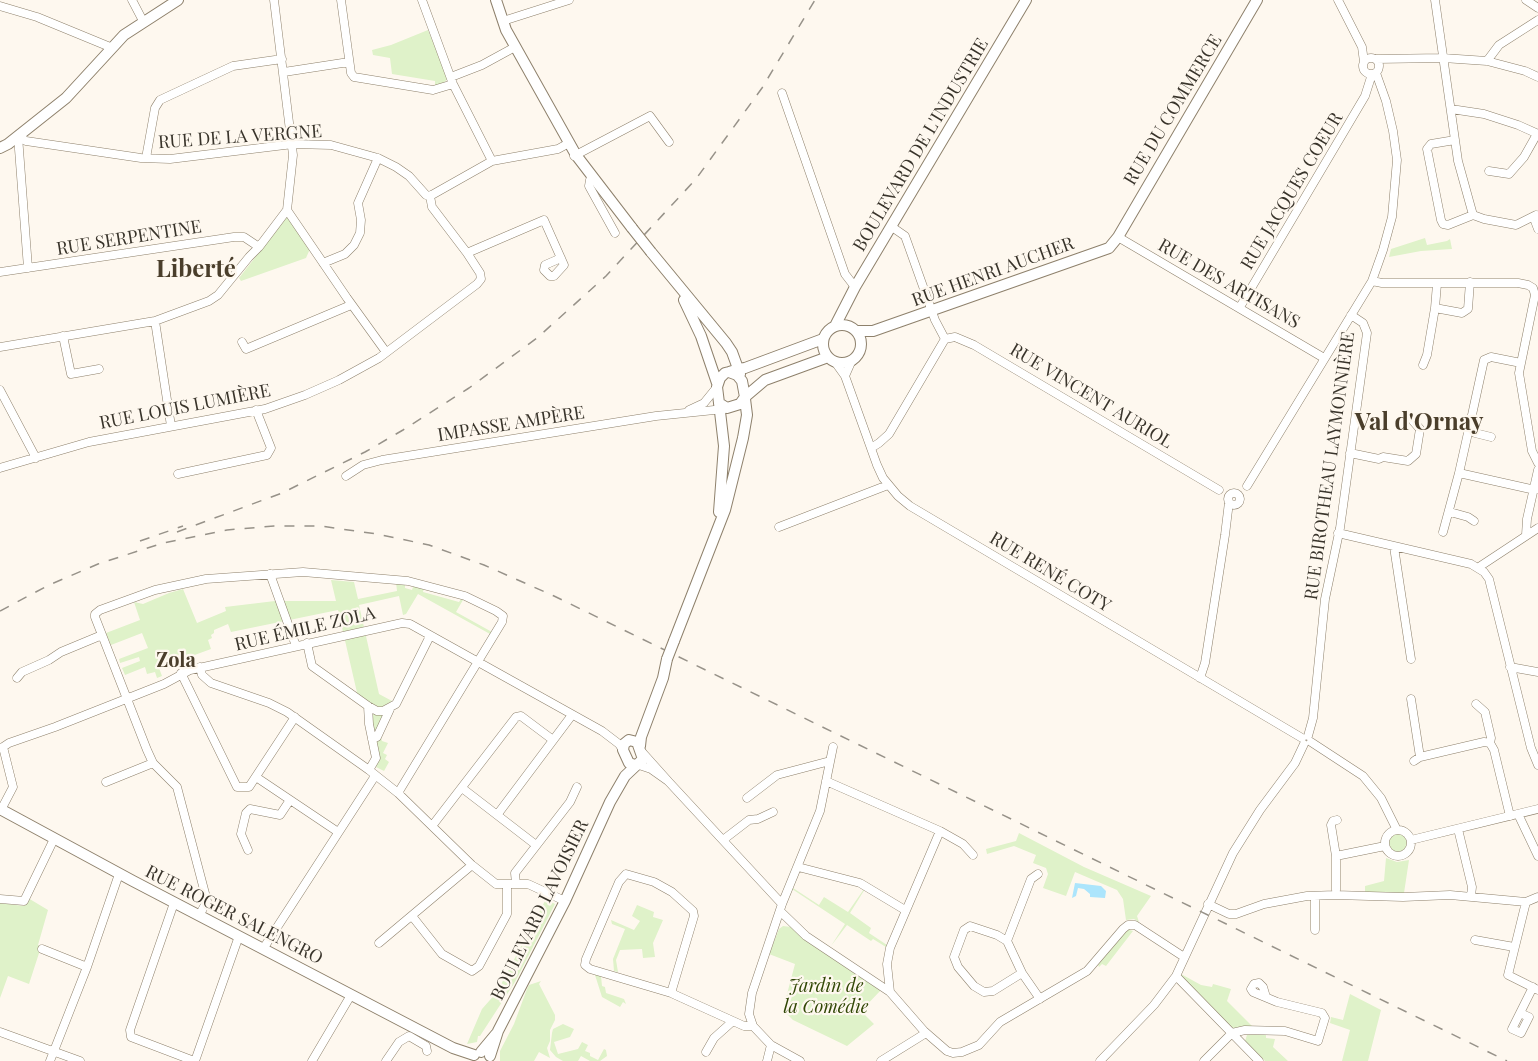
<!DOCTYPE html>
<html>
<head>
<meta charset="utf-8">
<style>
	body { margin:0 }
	canvas { display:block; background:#fef8ef }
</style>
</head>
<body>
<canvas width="1538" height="1061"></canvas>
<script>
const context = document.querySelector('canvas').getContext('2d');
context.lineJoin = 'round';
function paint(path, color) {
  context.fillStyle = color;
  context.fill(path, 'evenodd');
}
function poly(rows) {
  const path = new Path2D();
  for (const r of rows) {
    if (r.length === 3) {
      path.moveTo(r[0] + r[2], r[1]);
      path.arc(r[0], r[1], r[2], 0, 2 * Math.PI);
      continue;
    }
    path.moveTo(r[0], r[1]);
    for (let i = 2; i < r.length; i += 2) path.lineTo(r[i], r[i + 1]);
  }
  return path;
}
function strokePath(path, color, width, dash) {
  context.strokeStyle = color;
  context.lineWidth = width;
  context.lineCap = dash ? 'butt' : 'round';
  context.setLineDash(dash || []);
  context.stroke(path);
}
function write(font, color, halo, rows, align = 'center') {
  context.font = font + ' "Playfair Display",serif';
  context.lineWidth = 4.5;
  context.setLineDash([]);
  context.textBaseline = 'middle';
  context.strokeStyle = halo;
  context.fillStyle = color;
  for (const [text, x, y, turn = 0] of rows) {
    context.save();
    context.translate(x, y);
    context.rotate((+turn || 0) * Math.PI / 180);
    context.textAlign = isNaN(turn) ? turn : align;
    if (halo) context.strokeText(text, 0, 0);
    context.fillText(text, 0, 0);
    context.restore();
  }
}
paint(poly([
	[428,30,448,78,442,85,435,87,435,81,392,74,390,58,373,55,372,50,391,45],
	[287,217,291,219,310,249,306,258,241,281,239,278],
	[1425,238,1427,245,1447,241,1450,239,1452,249,1421,251,1389,257,1391,249],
	[331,580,354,582,358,599,397,591,396,582,405,584,405,588,412,590,414,584,424,587,423,592,459,602,461,599,463,600,456,612,492,632,490,634,418,594,406,614,403,615,399,596,359,605,379,694,392,701,382,707,384,716,378,728,382,741,388,743,383,753,387,755,385,759,389,762,384,771,376,767,379,758,360,697,358,697,338,610,231,632,228,624,214,630,214,633,211,635,212,638,208,640,211,649,159,668,162,676,157,678,155,672,147,674,145,667,125,675,122,668,140,661,139,657,120,663,119,659,148,648,142,633,111,645,106,633,140,620,134,602,143,604,169,593,183,589,197,623,226,611,225,607,275,601,336,601],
	[1019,833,1084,867,1151,896,1137,916,1139,922,1134,919,1126,920,1123,899,1117,890,1075,872,1066,896,1043,888,1048,874,1046,868,1033,863,1036,855,1014,846,987,854,986,849,1016,841],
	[1398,843,9],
	[1386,858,1397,862,1409,860,1404,893,1365,895,1365,886,1384,881],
	[793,888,819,905,824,897,848,912,864,889,865,889,850,913,871,928,869,933,887,945,886,947,873,939,871,941,847,925,831,946,845,924,792,889],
	[28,898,48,910,38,945,41,947,29,984,8,976,0,998,0,903,24,906],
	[546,899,555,904,554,906,515,982,480,1036,478,1036,477,1042,467,1044,482,1009,497,992],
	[637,905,654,912,653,917,663,920,653,943,655,957,643,958,642,949,620,950,616,960,618,972,614,971,613,959,625,929,612,924,611,920,634,930,640,921,632,916],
	[783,926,791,927,805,940,881,990,861,1011,874,1024,847,1046,793,1020,787,1014,785,1007,786,998,795,964,769,954,779,929],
	[1127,929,1133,931,1106,966,1102,964,1099,967,1098,965],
	[597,974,601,976,602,986,605,987,606,993,624,999,626,1004,623,1002,620,1007,602,997,595,975],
	[1181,974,1201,985,1212,987,1213,984,1231,989,1227,1001,1253,1027,1234,1028,1230,1027,1182,977],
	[541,981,539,984,555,1015,555,1020,550,1030,550,1041,547,1048,550,1058,539,1052,534,1061,500,1061,500,1051,514,1024,527,989,529,985],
	[1350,994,1381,1010,1368,1061,1342,1061,1350,1030,1330,1023,1331,1017,1343,1020],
	[563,1024,574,1029,570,1037,554,1042,558,1054,578,1049,582,1042,588,1045,585,1051,590,1053,590,1056,598,1060,604,1049,606,1050,607,1056,600,1061,590,1061,581,1056,578,1061,563,1061,556,1057,550,1050,552,1033,553,1029],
	[1266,1034,1266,1038,1275,1039,1273,1047,1288,1061,1265,1061,1245,1041,1247,1035]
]), '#dff2c9');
paint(poly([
	[1075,883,1101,886,1106,891,1105,898,1090,897,1090,894,1084,889,1078,888,1076,896,1072,898]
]), '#ace5fc');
const street = poly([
	[132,0,143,21],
	[341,0,351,73,354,77,433,90,453,84],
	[422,0,453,84,492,161],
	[1338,0,1362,47,1364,62],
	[1435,0,1458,161,1473,215,1448,225,1443,224,1441,220,1427,149,1431,144,1455,140],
	[1526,0,1538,8],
	[0,6,37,17,110,47],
	[503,21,569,0],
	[1371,66,8],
	[1376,59,1443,58,1487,61,1525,71,1538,77],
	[1487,61,1499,45,1538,20],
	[284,72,349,62],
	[451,77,482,65,515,47],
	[782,93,845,274,855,287],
	[1451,109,1484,114,1518,125,1538,134],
	[18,136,28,268],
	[574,156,650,116,669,142],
	[146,158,155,108,160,100,233,66,282,59],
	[1489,171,1509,174,1524,157,1537,134],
	[590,180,589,186,615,233],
	[430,196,492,161,558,149,569,143],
	[287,210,347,298,386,352],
	[1473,215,1484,219,1516,225,1536,215,1535,221,1538,229],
	[1118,237,1324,358],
	[467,253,544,220,564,265,554,276,550,276,544,270,545,265,561,258],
	[323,263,345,254,354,245,360,233,361,220,358,203,378,158],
	[0,272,234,237,244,237,259,247],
	[1372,281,1382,283,1518,283,1528,285,1533,288,1535,295,1519,373,1532,451,1538,463],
	[1437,284,1435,308,1462,313,1468,309,1470,282],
	[1240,307,1365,96,1372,74],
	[155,321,171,426],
	[63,336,71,374,99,369],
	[945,339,955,337,974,345,1219,490],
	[242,342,246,349,351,305],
	[0,347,155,321,209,301,218,295,249,257,259,247,287,210,293,155,274,0],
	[835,362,845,376,877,465,883,478,898,496,910,506,1302,738],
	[1423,365,1427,355,1435,308],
	[845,376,852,360],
	[0,390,36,458],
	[689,410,704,403,717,387],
	[1470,424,1459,473,1535,490],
	[1491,437,1475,433,1470,424,1484,360,1491,357,1521,363],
	[871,448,879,443,889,434,945,339,935,320,905,236,892,227],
	[1350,453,1379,459,1383,457,1408,461,1416,454,1420,429,1413,421],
	[0,468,89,442,265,409,305,395,339,380,379,358,477,284,481,279,480,273,467,253,432,207,430,196,426,195,409,176,396,167,378,158,331,145,293,144,170,159,141,158,26,141,18,136],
	[178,474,267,455,271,448,256,410],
	[346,476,363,465,382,460,656,416,724,409],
	[1247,486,1372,281,1383,250,1392,217,1397,160,1393,131,1386,101,1376,73],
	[1234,499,6],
	[1450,512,1468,517,1474,521],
	[779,527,888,485],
	[1443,532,1459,473],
	[1338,533,1471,564,1484,572,1489,579,1531,748,1538,765],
	[1526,535,1527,519,1538,470],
	[1394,547,1411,659],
	[1479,567,1538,528],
	[270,574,296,646],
	[307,643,312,666,368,706,377,711,383,711,396,704,430,636],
	[200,667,202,675,211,683,269,703,287,712,369,770,398,793,472,865,496,884,528,884,565,901],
	[1510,667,1538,672],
	[181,673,237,787,249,787,295,717],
	[17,678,22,672,49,660,61,652,102,635],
	[1200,678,1205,663,1225,535,1229,502],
	[1411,699,1420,757],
	[1476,704,1485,712,1491,738,1490,743],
	[368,706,369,724,376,758,369,770],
	[1308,736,1313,718,1325,599,1340,528,1367,333,1363,323,1351,315],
	[372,739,377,737,390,709],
	[1311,742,1363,776,1381,798,1397,830],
	[3,747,9,743,55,727,164,684,190,670,402,623,410,624,602,731,619,744,623,750],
	[1414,761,1420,757,1484,742,1490,743,1494,750,1510,816],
	[639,765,651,769,668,781,642,752],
	[256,777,338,832],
	[668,781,782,904],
	[826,781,940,831,890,948,887,964,890,992],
	[106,782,153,763],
	[462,788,536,845],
	[747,798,777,775,830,761],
	[1,810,13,787,3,747],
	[1518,814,1538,856],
	[497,815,572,715],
	[432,826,516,717,521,716,553,740],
	[1458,829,1472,887,1471,896],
	[1398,843,13],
	[940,831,963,844,973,855],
	[723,840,749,820,758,819,773,812],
	[1411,840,1538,809],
	[248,850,241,834,246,813,250,809,280,815,290,800],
	[1336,856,1385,846],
	[798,867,860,883,905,910],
	[1038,874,1031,879,1007,941,1022,973,1040,999],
	[516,884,515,873,570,802,577,787],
	[1336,890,1336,856,1331,825,1333,821,1337,820],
	[0,899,24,901,54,839],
	[1526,902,1508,975,1538,990],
	[174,903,130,1030,131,1037,194,1061],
	[1208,904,1229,914,1236,914,1264,904,1307,896,1335,895,1403,897,1450,895,1526,902,1538,897],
	[780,911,806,936,890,992,924,1031,947,1051,953,1053,962,1052,979,1045,1000,1022,1087,971,1123,929,1128,925,1135,925,1184,957],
	[199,916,207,901,177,787,153,763,147,750,95,617,95,614,100,610,155,590,206,579,303,572,408,581,465,596,496,611,503,616,502,622,398,793],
	[412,916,442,954,472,971,479,966,507,914,507,885],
	[1315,930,1315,897],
	[1475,940,1514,947],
	[1007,941,997,935,970,926,964,930,954,957,958,967,974,986,984,992,993,991,1022,973],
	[379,943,472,865],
	[42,949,87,967],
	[263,949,375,776],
	[1176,976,1259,1061],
	[671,993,694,916,693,911,672,892,654,882,626,874,619,882,586,959,585,965,590,969,671,993,744,1026,753,1026],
	[1520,1013,1529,1017,1521,1033,1512,1029,1533,987],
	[0,1032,80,1061],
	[706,1052,714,1038,733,1021],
	[50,1061,87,967,119,874],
	[195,1061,239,936],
	[312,1061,351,995],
	[386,1061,399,1042,409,1036,426,1046,427,1051],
	[767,1061,771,1045],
	[800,1061,771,1045,753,1026,749,1014,752,993,782,904,820,811,833,747],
	[881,1061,926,1033],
	[1100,1061,1154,1005,1176,976,1233,853,1260,810,1295,763,1304,744],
	[1204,1061,1232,1033,1245,1030,1285,1031,1318,1041,1325,1018,1322,1013,1277,1002,1253,992,1251,989,1254,984,1259,983,1263,987,1266,997]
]);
const secondary = poly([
	[496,0,506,30,576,155,632,228],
	[0,148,8,144,66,98,124,35,178,0],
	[651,252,726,343,732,352,740,374],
	[684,300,701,336,717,383],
	[842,344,19],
	[835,326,855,287,1026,0],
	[856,331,873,331,1109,248,1118,237,1257,0],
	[729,372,737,375,742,381,745,397,740,404,727,408,719,403,717,387,720,378,725,373,729,372,739,369,745,368,823,339],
	[745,397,765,380,828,357],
	[719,512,724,446,719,403],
	[674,641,725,510,743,438,747,415,745,399],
	[640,746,641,737,663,678,667,659],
	[0,809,133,881,453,1048,474,1055],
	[481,1052,496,1034],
	[490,1056,498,1031,565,901,610,802,625,776,643,759,637,742,629,740,624,744,623,750,629,763,635,765]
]);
strokePath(street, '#8e816c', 9);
strokePath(secondary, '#8e816c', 12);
strokePath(street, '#fff', 8);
strokePath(secondary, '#fff', 10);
strokePath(poly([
	[177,532,282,493,365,452,403,430,469,388,537,338,606,276,696,179,762,88,815,0],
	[140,541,183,526],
	[0,611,49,585,98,564,163,543,227,530,274,526,320,526,377,534,429,545,484,565,554,596,1507,1061]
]), '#979289', 1.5, [10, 10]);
const secondaryBridge = poly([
	[632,228,651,252],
	[667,659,674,641]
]);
strokePath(secondaryBridge, '#8e816c', 12, []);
strokePath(secondaryBridge, '#fff', 10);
write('18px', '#39342b', '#fef8ef', [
	["RUE DU COMMERCE",1173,110,-59],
	["RUE DE LA VERGNE",240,137,-4],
	["BOULEVARD DE L'INDUSTRIE",921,145,-59],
	["RUE JACQUES COEUR",1292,191,-59],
	["RUE SERPENTINE",129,238,-9],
	["RUE HENRI AUCHER",993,272,-20],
	["RUE DES ARTISANS",1229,284,30],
	["RUE VINCENT AURIOL",1091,396,31],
	["RUE LOUIS LUMIÈRE",185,407,-11],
	["IMPASSE AMPÈRE",511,424,-9],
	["RUE BIROTHEAU LAYMONNIÈRE",1330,466,-82],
	["RUE RENÉ COTY",1050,572,31],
	["RUE ÉMILE ZOLA",305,629,-13],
	["BOULEVARD LAVOISIER",540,910,-64],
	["RUE ROGER SALENGRO",234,915,27]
]);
write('italic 18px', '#304604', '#fef8ef', [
	["Jardin de",826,986],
	["la Comédie",826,1007]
]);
write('bold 20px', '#4a3e2b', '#fef8ef', [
	["Zola",176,661]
]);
write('bold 24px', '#4a3e2b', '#fef8ef', [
	["Liberté",196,270],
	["Val d'Ornay",1419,423]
]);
</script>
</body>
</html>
